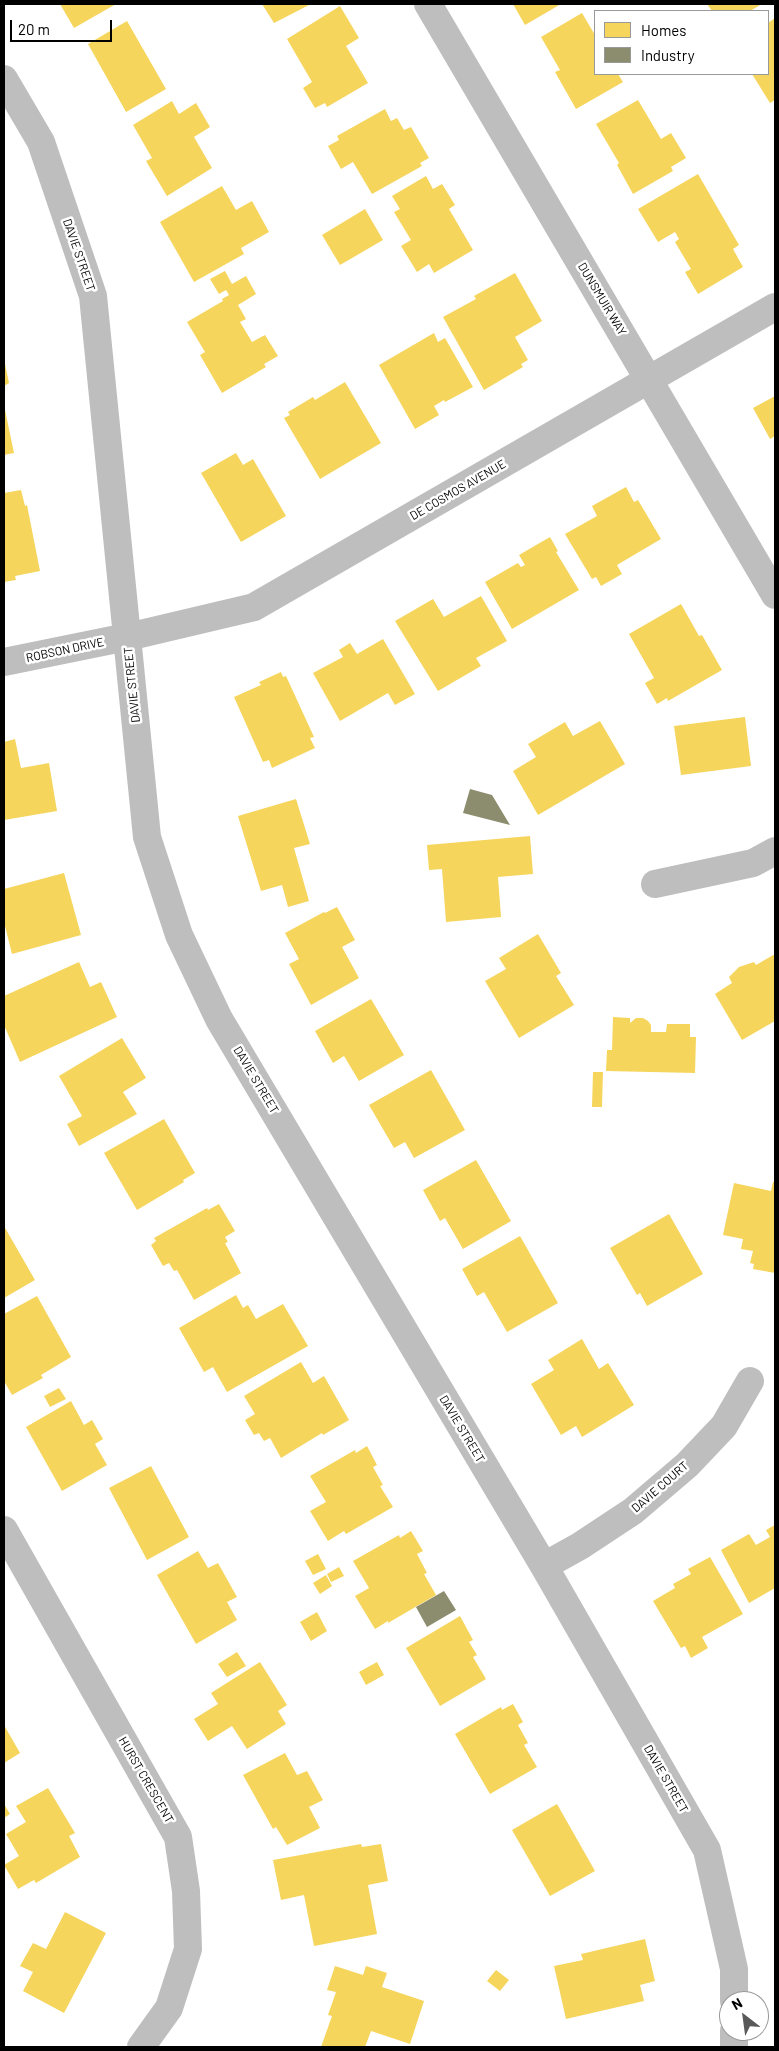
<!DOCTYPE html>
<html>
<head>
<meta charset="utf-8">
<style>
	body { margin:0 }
	#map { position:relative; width:779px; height:2051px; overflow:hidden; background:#fff; font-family:Barlow,sans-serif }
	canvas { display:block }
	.frame { position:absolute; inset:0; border:5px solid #000; pointer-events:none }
	.legend { position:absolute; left:594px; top:10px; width:175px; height:65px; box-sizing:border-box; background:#fff; border:1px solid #999; margin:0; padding:6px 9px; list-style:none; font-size:15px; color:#000 }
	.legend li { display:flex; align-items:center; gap:10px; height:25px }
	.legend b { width:25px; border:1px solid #999 }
	.north { position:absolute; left:719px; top:1991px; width:50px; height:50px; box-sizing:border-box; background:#fff; border:1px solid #999; border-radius:50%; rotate:330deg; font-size:14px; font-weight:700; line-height:20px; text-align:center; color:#000 }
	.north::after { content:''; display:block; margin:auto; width:18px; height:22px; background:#595959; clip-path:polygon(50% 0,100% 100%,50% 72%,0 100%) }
	.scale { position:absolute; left:10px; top:20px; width:102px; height:22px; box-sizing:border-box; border:2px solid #000; border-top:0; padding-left:6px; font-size:15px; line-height:18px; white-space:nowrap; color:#000; -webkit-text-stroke:4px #fff; paint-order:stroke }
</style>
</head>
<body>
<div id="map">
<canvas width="779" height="2051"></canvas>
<div class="frame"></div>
<ul class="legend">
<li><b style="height:14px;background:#f6d55c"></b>Homes</li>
<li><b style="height:14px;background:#8c8c6e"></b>Industry</li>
</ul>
<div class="north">N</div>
<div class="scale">20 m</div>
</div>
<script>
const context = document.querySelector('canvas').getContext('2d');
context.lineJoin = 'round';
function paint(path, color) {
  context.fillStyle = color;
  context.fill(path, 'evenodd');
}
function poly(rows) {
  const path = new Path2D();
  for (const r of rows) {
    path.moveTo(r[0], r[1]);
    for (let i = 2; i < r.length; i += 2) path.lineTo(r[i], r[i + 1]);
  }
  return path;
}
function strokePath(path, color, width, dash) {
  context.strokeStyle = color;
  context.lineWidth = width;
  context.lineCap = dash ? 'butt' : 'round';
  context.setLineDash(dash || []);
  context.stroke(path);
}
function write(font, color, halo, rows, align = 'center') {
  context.font = font + ' Barlow,sans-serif';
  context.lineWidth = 5;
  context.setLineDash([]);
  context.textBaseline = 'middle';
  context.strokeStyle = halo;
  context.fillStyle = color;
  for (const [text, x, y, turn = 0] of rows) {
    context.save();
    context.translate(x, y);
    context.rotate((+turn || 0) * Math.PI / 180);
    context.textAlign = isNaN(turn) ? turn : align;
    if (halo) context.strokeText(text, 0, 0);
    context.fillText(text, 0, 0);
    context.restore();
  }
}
paint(poly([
	[60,4,116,4,74,28],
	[262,4,311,4,274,23],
	[513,4,561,4,525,25],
	[707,4,762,4,750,11,712,11],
	[340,6,359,38,346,46,368,83,327,107,325,103,315,108,303,88,312,82,287,39],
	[582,13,595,35,595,74,618,74,623,82,576,109,555,72,560,70,541,37],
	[775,18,775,100,770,103,752,74,768,74,768,23],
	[127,21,166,89,126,112,88,44],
	[638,100,661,139,671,133,686,158,671,167,673,171,633,194,617,165,619,163,596,124],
	[172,101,179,114,196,103,210,127,194,137,212,168,167,196,146,161,152,158,133,125],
	[385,109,391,121,397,118,404,130,411,127,429,158,420,163,422,166,372,194,353,162,341,169,328,146,339,140,337,136],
	[698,174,739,245,733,249,743,267,698,294,685,272,691,269,675,242,679,239,675,232,658,242,638,209],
	[426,176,433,189,442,184,455,205,449,209,473,250,434,273,429,264,417,272,401,246,411,240,394,212,400,209,392,196],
	[222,186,236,210,252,201,269,232,241,248,244,254,194,282,160,222],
	[365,209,383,240,340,265,322,235],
	[225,271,232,284,246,276,256,294,238,305,246,319,240,322,252,342,265,335,278,356,264,364,266,367,222,393,200,355,205,352,187,322,223,301,222,299,229,295,226,290,219,294,210,279],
	[515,273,542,321,515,337,528,360,521,364,523,367,484,390,443,317,476,299,474,296],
	[434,333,438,342,445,338,473,387,445,402,444,400,434,406,439,415,415,429,379,365],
	[4,359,9,383,4,386],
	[345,382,381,443,320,479,284,418,290,415,288,412,313,397,315,400],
	[775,396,775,436,770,439,753,408],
	[4,405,14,453,4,455],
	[236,453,243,465,253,459,286,516,241,542,201,473],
	[626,487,634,502,638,500,661,539,617,565,622,574,601,586,596,577,592,579,565,534,597,516,592,506],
	[21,490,25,506,27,505,40,571,15,576,16,580,4,582,4,493],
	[550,537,558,551,556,552,579,590,512,629,485,582,518,563,521,567,525,565,519,555],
	[481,596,507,641,476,658,481,666,438,691,395,621,433,599,444,617],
	[681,604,699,636,702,635,722,670,668,701,667,698,657,704,645,683,654,678,629,634],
	[383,639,415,694,395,705,388,693,340,721,313,673,343,657,339,650,350,643,357,654],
	[281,672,283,677,286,676,314,737,310,738,315,748,272,768,269,760,263,762,234,697,261,685,259,682],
	[745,717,751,766,681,775,674,726],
	[600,721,625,764,538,815,513,771,536,757,528,744,565,722,573,736],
	[15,739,21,768,49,763,57,811,4,820,4,742],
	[296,799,310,844,294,848,309,901,288,907,282,885,261,891,238,816],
	[530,836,533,874,498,877,501,917,446,922,442,869,429,870,427,845],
	[64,873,81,935,12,954,4,922,4,889],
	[337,907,355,940,342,947,359,978,311,1005,289,964,299,959,285,933,324,912,325,913],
	[538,934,561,973,556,976,574,1005,519,1038,485,981,506,969,499,958],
	[775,954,775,1021,742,1040,715,994,732,983,729,977,739,967,754,962,756,965],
	[79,962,90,987,101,982,117,1017,20,1062,4,1025,4,996],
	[371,999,404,1055,359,1081,344,1056,333,1063,315,1031],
	[613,1017,630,1018,630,1023,636,1018,643,1018,648,1021,651,1025,651,1032,666,1032,667,1024,690,1024,690,1037,696,1037,695,1073,606,1071,607,1050,612,1050],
	[122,1038,146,1078,123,1092,137,1114,79,1146,67,1124,82,1116,59,1076],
	[431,1070,465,1130,414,1158,405,1142,394,1148,369,1105],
	[593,1072,603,1072,602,1107,592,1107],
	[164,1119,195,1173,183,1180,184,1182,137,1210,104,1153],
	[476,1160,511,1221,463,1249,445,1218,440,1221,423,1190],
	[773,1182,775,1182,775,1273,753,1269,754,1264,750,1263,753,1251,741,1249,743,1239,723,1235,734,1183,771,1191],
	[219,1204,235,1231,225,1237,228,1242,225,1243,241,1273,194,1300,177,1270,174,1271,169,1263,163,1266,151,1245,156,1241,154,1238,207,1208,208,1210],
	[669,1214,703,1274,647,1306,640,1293,637,1295,610,1248],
	[4,1226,35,1280,4,1298],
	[520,1236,558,1303,507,1332,484,1292,477,1296,462,1269],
	[236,1295,243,1308,248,1305,256,1319,283,1304,308,1346,227,1392,213,1367,204,1372,179,1328],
	[37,1296,71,1357,41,1375,43,1378,12,1395,4,1381,4,1314],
	[582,1339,599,1369,608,1363,634,1405,582,1437,576,1426,561,1435,531,1384,554,1370,548,1360],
	[301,1362,313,1383,324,1376,349,1420,323,1435,322,1433,281,1458,270,1438,264,1441,259,1433,254,1435,245,1420,255,1414,244,1396],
	[59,1388,66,1399,50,1407,44,1396],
	[71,1401,84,1425,92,1420,103,1439,95,1444,107,1465,62,1491,26,1427],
	[367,1446,377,1465,373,1467,383,1485,380,1486,393,1507,346,1534,344,1531,328,1541,310,1511,326,1502,310,1476,355,1450,356,1453],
	[151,1466,189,1537,147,1560,109,1488],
	[775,1525,775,1588,749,1603,721,1550,749,1534,756,1545,770,1537,766,1530],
	[411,1531,423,1551,417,1554,427,1573,424,1574,436,1595,388,1623,388,1621,375,1629,355,1596,369,1588,353,1561,399,1535,400,1538],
	[198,1551,208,1568,218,1563,237,1597,227,1602,237,1620,196,1644,157,1575],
	[318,1554,326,1569,313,1575,305,1561],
	[710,1557,743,1614,702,1637,708,1648,691,1658,685,1646,681,1648,653,1601,675,1588,673,1584,691,1574,688,1569],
	[339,1567,344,1576,331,1582,327,1574],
	[326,1575,332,1586,320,1594,313,1583],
	[317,1612,327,1631,311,1641,300,1622],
	[460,1616,473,1640,469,1642,477,1655,473,1657,486,1679,440,1706,406,1648],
	[237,1652,246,1666,227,1677,218,1664],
	[260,1662,287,1705,278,1711,286,1724,247,1749,232,1726,208,1741,194,1719,218,1704,211,1693],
	[377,1662,384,1675,366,1685,359,1672],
	[513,1704,523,1722,518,1725,528,1743,524,1745,537,1767,490,1794,455,1734,501,1707,502,1710],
	[4,1725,20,1753,4,1763],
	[285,1753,297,1775,307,1771,323,1800,309,1807,320,1828,287,1845,276,1827,273,1829,243,1775],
	[48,1788,75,1833,69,1836,80,1857,36,1883,34,1880,18,1889,4,1865,19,1856,6,1834,26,1822,16,1806],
	[4,1804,10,1814,4,1818],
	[557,1804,595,1871,550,1896,512,1830],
	[361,1844,362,1847,381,1844,388,1881,368,1885,377,1934,314,1946,304,1895,281,1900,273,1860],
	[65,1912,106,1933,64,2013,23,1991,33,1972,20,1966,33,1943,46,1949],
	[645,1939,655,1981,640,1985,644,2001,566,2019,554,1966,583,1960,581,1954],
	[335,1966,363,1975,366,1966,387,1973,382,1987,424,2001,410,2044,371,2031,365,2047,321,2047,332,2016,328,2015,336,1992,327,1990],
	[496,1970,509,1980,500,1991,487,1981]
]), '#f6d55c');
paint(poly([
	[470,789,492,795,510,825,463,813],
	[444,1591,456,1610,427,1627,416,1607]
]), '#8c8c6e');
strokePath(poly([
	[428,4,775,595],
	[4,79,41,142,93,296,147,837,179,935,219,1019,544,1566,707,1850,734,1969,734,2001],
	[4,662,127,637,254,607,775,307],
	[655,884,753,863,775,851],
	[4,1530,178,1837,186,1891,188,1949,169,2008,141,2047],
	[544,1566,580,1546,633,1511,687,1465,724,1426,750,1381],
	[734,2031,734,2047]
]), '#bebebe', 28);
write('12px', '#000', '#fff', [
	["DAVIE STREET",79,255,71],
	["DUNSMUIR WAY",602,299,59],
	["DE COSMOS AVENUE",458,490,-30],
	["ROBSON DRIVE",65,650,-12],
	["DAVIE STREET",132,685,-96],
	["DAVIE STREET",256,1080,59],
	["DAVIE STREET",462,1429,59],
	["DAVIE COURT",660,1487,-41],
	["DAVIE STREET",666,1779,60],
	["HURST CRESCENT",146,1780,60]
]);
</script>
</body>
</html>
